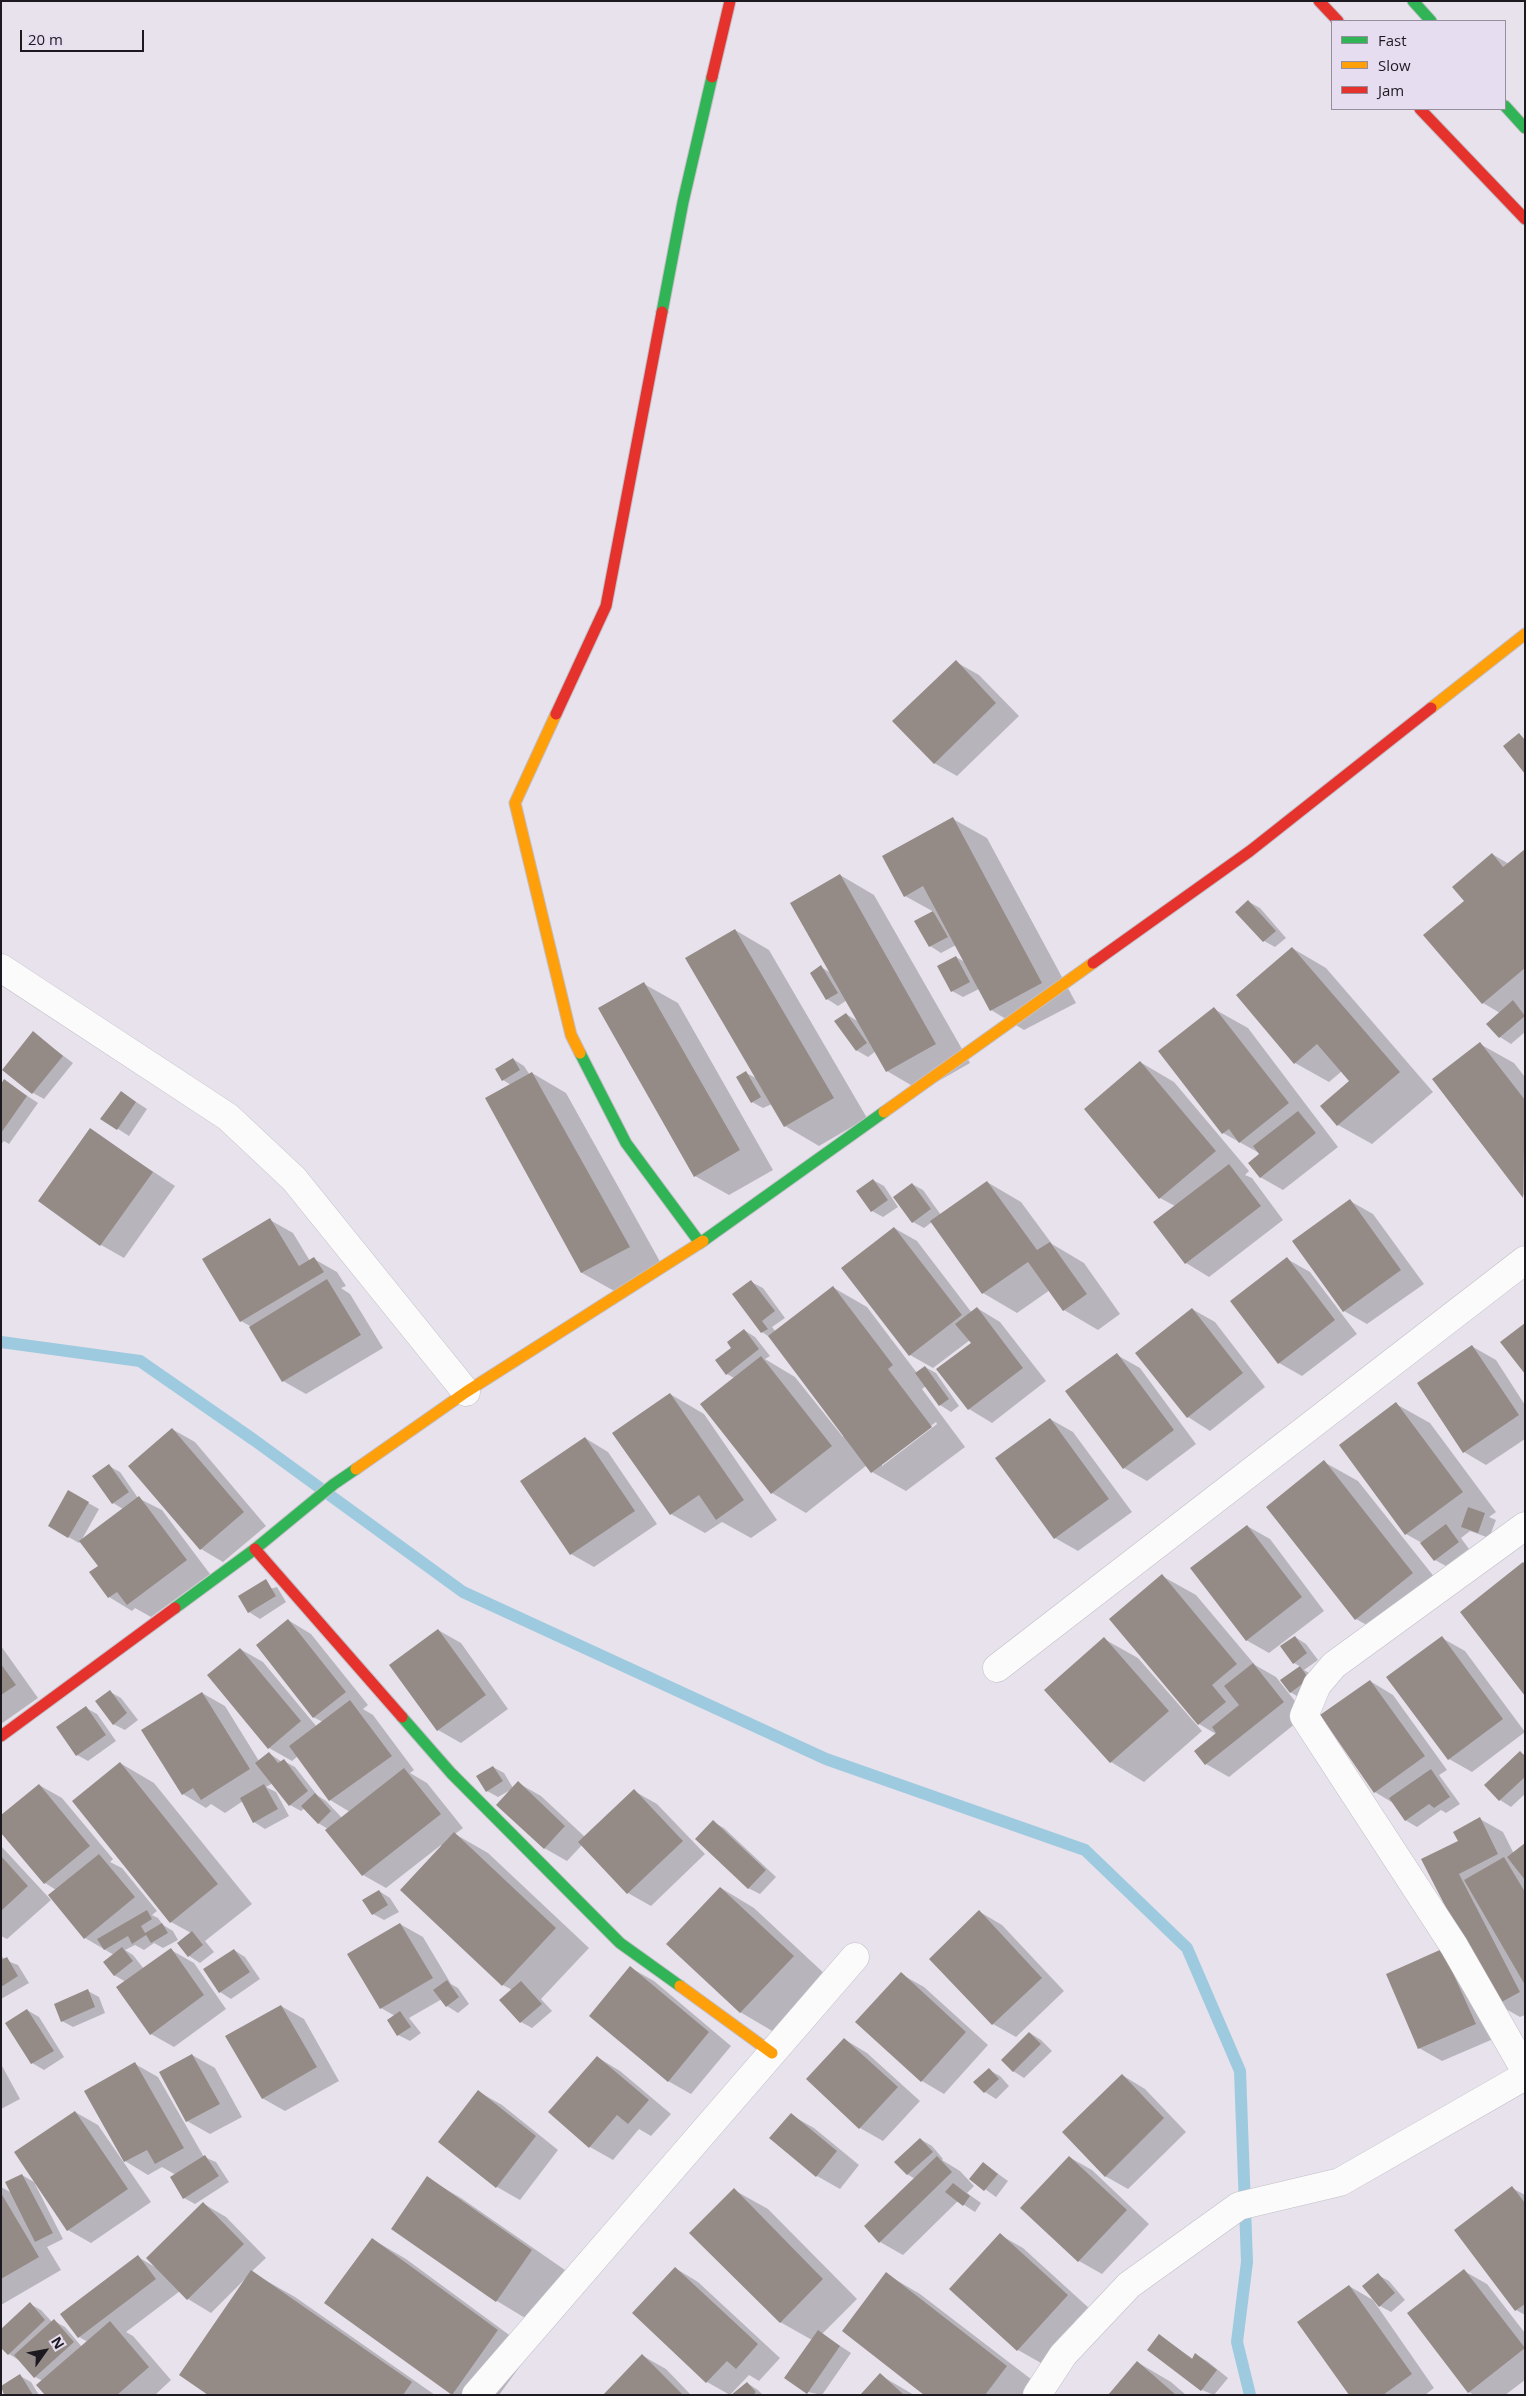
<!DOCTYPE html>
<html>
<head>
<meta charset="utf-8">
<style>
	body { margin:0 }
	#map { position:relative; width:1526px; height:2396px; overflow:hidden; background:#e7e2ec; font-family:"Open Sans",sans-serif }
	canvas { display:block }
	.frame { position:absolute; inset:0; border:2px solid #1c1920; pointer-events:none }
	.legend { position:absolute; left:1331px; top:20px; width:175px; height:90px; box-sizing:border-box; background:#e6def0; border:1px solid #958f9d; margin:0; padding:6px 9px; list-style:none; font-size:15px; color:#1c1920 }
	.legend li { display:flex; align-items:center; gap:10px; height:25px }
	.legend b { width:25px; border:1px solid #958f9d }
	.north { position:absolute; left:20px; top:2326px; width:50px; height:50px; -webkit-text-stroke:4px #e6def0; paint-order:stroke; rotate:58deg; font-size:14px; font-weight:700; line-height:20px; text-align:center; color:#1c1920 }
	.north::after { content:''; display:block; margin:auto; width:18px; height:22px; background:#1c1920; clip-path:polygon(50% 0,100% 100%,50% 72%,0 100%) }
	.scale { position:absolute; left:20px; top:30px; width:124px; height:22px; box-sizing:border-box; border:2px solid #1c1920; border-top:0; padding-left:6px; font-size:15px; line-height:18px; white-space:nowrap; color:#1c1920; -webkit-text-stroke:4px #e6def0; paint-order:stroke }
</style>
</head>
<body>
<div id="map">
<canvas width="1526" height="2396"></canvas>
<div class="frame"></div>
<ul class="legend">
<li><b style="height:6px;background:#30b455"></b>Fast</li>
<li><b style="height:6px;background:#ff9f0a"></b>Slow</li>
<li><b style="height:6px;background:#e5322d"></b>Jam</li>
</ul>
<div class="north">N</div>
<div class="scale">20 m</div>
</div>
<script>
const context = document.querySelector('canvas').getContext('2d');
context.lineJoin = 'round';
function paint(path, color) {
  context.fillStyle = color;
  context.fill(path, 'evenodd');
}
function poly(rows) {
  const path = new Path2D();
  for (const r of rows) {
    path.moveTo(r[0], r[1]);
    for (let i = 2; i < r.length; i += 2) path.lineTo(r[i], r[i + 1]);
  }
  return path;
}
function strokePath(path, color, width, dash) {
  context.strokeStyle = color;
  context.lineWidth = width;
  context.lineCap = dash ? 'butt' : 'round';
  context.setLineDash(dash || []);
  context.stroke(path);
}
paint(poly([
	[956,662,979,675,1019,716,957,776,934,763],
	[953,819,987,838,1076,1003,1024,1030,991,1010,979,989,963,997,952,991,956,957,965,962,956,945,941,953,930,946,934,912,905,896],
	[1525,851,1525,1032,1511,1044,1500,1037,1488,1024,1500,1013,1483,1003,1425,935,1465,901,1492,854,1509,864],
	[840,875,874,895,970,1063,921,1091,887,1071,876,1051,868,1057,856,1050,846,1014,859,1022,847,1000,838,1006,827,999,821,967,831,973],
	[1249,902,1260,908,1286,938,1275,947,1264,941],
	[735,930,769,950,867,1118,819,1146,785,1126,772,1104,763,1108,752,1102,746,1073,758,1079],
	[1292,948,1326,968,1433,1092,1372,1144,1338,1125,1350,1082,1342,1071,1329,1082,1295,1063],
	[644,984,678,1003,773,1170,729,1195,695,1176],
	[1214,1009,1248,1028,1338,1147,1283,1190,1260,1177,1261,1154,1223,1133],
	[33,1033,73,1063,44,1099,33,1093],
	[1480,1044,1514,1063,1525,1077,1525,1197,1434,1079],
	[513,1059,524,1066,530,1075,532,1073,566,1093,663,1267,616,1292,582,1273,486,1099,511,1085,503,1080],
	[1140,1062,1174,1082,1249,1171,1245,1175,1252,1178,1283,1220,1209,1277,1186,1263,1154,1222,1175,1206,1160,1198],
	[5,1081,38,1103,9,1144,4,1141,1,1144,1,1086],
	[121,1092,147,1109,129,1136,118,1129],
	[90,1130,175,1186,124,1258,101,1245,39,1201],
	[873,1180,884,1186,898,1207,883,1217,872,1211],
	[987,1182,1021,1202,1052,1244,1084,1263,1120,1314,1098,1330,1064,1310,1050,1290,1017,1313,983,1293,932,1222,924,1228,913,1222,912,1184,923,1190,941,1215],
	[1350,1201,1373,1214,1424,1284,1367,1324,1344,1311],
	[270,1220,293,1233,310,1261,314,1259,337,1272,346,1286,341,1288,350,1294,383,1348,306,1394,283,1381,250,1326,241,1321],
	[894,1228,917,1241,972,1313,977,1308,1000,1322,1046,1381,992,1423,969,1409,938,1369,972,1343,970,1340,933,1368,910,1355],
	[1287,1259,1310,1272,1357,1334,1302,1376,1279,1363],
	[751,1282,763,1288,785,1318,772,1327,776,1332,834,1288,867,1307,917,1373,925,1367,936,1373,959,1406,951,1412,940,1405,926,1386,922,1389,965,1447,906,1491,872,1472,867,1465,806,1513,772,1493,734,1378,727,1374,744,1330,755,1337,770,1356,765,1359,795,1377,843,1437,844,1435,771,1338,762,1332],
	[936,1422,937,1424,882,1466,882,1463],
	[1192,1309,1215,1322,1265,1387,1210,1431,1188,1417],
	[1473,1347,1496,1360,1525,1405,1525,1439,1486,1465,1464,1452],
	[1117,1355,1140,1368,1196,1444,1147,1481,1124,1468],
	[670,1394,704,1414,777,1520,751,1538,722,1522,705,1533,671,1514],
	[1396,1404,1430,1423,1496,1512,1489,1517,1496,1520,1489,1538,1470,1531,1461,1538,1469,1549,1446,1566,1435,1560,1422,1543,1406,1534],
	[1050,1419,1073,1432,1132,1512,1078,1551,1055,1538],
	[172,1429,195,1442,266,1526,223,1562,201,1549],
	[585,1438,608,1452,657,1524,594,1567,571,1554],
	[1324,1462,1358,1481,1447,1593,1390,1638,1356,1619],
	[109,1466,120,1472,138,1498,162,1510,210,1574,151,1617,135,1608,132,1611,109,1597,100,1566,81,1541,79,1543,49,1526,69,1492,99,1509,81,1541,123,1509,113,1503],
	[1247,1526,1270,1539,1324,1611,1269,1653,1246,1640],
	[1162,1576,1196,1595,1255,1665,1276,1677,1306,1715,1229,1777,1206,1764,1196,1751,1216,1734,1199,1724,1111,1619],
	[277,1587,286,1602,260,1619,249,1612,239,1597],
	[288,1620,311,1634,368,1705,363,1709,373,1715,414,1770,410,1773,427,1783,463,1828,455,1834,488,1853,589,1948,541,1999,552,2011,532,2028,521,2022,512,1990,503,1985,441,1845,386,1888,363,1875,327,1830,328,1829,318,1823,305,1808,301,1811,290,1805,273,1783,266,1787,276,1792,289,1816,265,1829,254,1822,243,1801,225,1813,211,1804,206,1808,183,1794,202,1693,225,1706,259,1761,269,1753,282,1762,284,1761,295,1767,317,1795,326,1801,342,1818,350,1812,330,1800,298,1756,292,1761,269,1748,208,1675,240,1649,263,1662,317,1727,323,1722,313,1717],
	[438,1630,461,1643,508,1709,461,1743,438,1730],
	[1295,1637,1306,1644,1318,1660,1304,1670,1311,1674,1302,1699,1290,1692,1282,1680,1301,1667,1294,1663],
	[1442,1638,1465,1651,1525,1732,1472,1772,1449,1759],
	[1104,1639,1138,1658,1202,1731,1144,1782,1111,1762,1046,1690],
	[1,1646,38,1698,1,1724],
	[1370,1681,1393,1695,1447,1770,1439,1775,1460,1804,1446,1813,1441,1810,1417,1827,1405,1820,1393,1803,1375,1792],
	[110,1692,121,1698,138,1720,125,1730,113,1724],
	[86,1708,97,1714,116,1741,88,1761,77,1755],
	[1520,1753,1525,1755,1525,1794,1511,1807,1500,1800],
	[120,1763,154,1783,252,1904,205,1941,214,1952,200,1963,189,1956,179,1943,191,1933,171,1922],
	[493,1767,504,1773,513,1788,518,1783,541,1796,585,1837,634,1791,657,1804,705,1854,651,1906,628,1893,582,1845,567,1861,544,1848,512,1789,498,1797,487,1791],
	[39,1785,62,1798,113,1859,110,1862,122,1868,157,1911,152,1915,158,1918,163,1925,173,1931,178,1940,163,1948,154,1943,144,1950,135,1945,125,1950,133,1955,144,1969,171,1950,194,1963,226,2009,174,2047,151,2034,126,1982,114,1975,114,1955,85,1938,56,1890,45,1883,1,1831],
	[1480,1819,1503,1832,1514,1854,1525,1845,1525,2015,1520,2017,1497,2004,1423,1859,1460,1841],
	[713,1822,724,1828,776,1877,760,1894,748,1888],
	[1,1846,51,1900,7,1939,1,1936],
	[721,1888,754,1908,827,1976,774,2032,740,2012],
	[379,1891,390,1898,399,1912,384,1920,373,1914],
	[980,1912,1002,1925,1064,1991,1016,2037,993,2024],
	[400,1924,423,1937,451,1984,458,1988,469,2004,458,2013,447,2006,442,1999,409,2018,421,2033,410,2041,398,2035,395,2016,381,2008],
	[234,1950,245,1957,260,1979,231,1999,220,1992],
	[1442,1950,1498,2037,1442,2061,1419,2048],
	[1,1955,5,1960,18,1965,29,1983,1,1999],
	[631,1968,654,1981,731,2046,691,2094,668,2081],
	[901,1974,924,1987,988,2045,944,2094,922,2081],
	[88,1991,99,1997,105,2013,73,2027,62,2021],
	[281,2006,304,2019,339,2081,285,2111,262,2098],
	[27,2010,39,2017,64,2057,44,2070,32,2063,7,2023],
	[1030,2033,1041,2040,1052,2051,1024,2078,1013,2071],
	[844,2039,867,2053,920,2101,883,2141,860,2128,807,2079],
	[192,2055,215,2068,242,2117,210,2134,187,2121],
	[597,2057,620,2071,671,2114,651,2136,639,2129,613,2160,590,2147],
	[1,2064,20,2099,1,2109],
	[135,2064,158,2077,204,2157,216,2162,229,2182,195,2204,184,2198,176,2175,162,2167,148,2175,125,2161],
	[989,2070,1000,2076,1009,2086,996,2099,985,2092],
	[1122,2075,1145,2089,1186,2132,1128,2189,1105,2176],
	[479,2092,502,2105,558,2150,520,2200,497,2187],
	[75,2112,98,2125,151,2202,91,2243,68,2230],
	[791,2115,814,2128,859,2165,840,2189,817,2176,771,2138],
	[920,2139,932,2146,943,2159,942,2160,960,2171,974,2186,967,2193,981,2203,975,2212,958,2201,903,2255,880,2242,915,2179,907,2174],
	[1069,2157,1092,2170,1149,2224,1102,2274,1079,2261],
	[983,2163,1008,2181,996,2197,971,2179],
	[22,2175,34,2182,63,2239,47,2247,61,2270,1,2305,1,2187,12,2193],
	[427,2178,461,2198,565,2270,530,2321,497,2301],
	[1512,2188,1525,2195,1525,2315,1516,2310],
	[734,2190,768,2209,857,2299,822,2334,851,2353,822,2395,808,2392,812,2340,780,2322],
	[204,2204,226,2217,266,2258,251,2272,295,2297,435,2395,210,2395,245,2279,211,2313,188,2299,180,2291,126,2332,133,2336,171,2380,155,2395,46,2395,43,2381,35,2377,20,2361,9,2354,30,2304,41,2310,52,2322,54,2321,65,2327,82,2347,88,2342,79,2337,138,2257,155,2267],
	[1000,2235,1023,2248,1090,2309,1041,2363,1018,2350],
	[372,2239,406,2259,531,2351,499,2395,452,2395],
	[675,2268,698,2282,780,2358,759,2381,749,2375,730,2395,707,2382,634,2313],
	[1464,2271,1487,2284,1525,2333,1525,2380,1505,2395,1474,2395,1469,2392],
	[886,2274,920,2294,1040,2386,1034,2395,926,2395],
	[1378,2275,1389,2281,1405,2300,1391,2312,1380,2306],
	[1349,2286,1373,2300,1434,2388,1425,2395,1351,2395],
	[1160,2336,1193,2359,1196,2355,1207,2361,1228,2378,1214,2395,1202,2390,1149,2350],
	[643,2356,666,2369,691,2395,605,2395],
	[1137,2362,1171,2382,1186,2395,1110,2395],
	[880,2375,914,2395,862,2395],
	[20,2376,31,2382,39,2395,5,2395,1,2387],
	[747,2383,758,2390,763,2395,734,2395]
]), '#0003');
strokePath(poly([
	[1,1342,140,1361,254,1440,463,1592,826,1759,1085,1850,1187,1948,1240,2071,1247,2262,1237,2342,1250,2395]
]), '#9ecadf', 12);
paint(poly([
	[956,660,996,703,934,764,892,721],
	[1519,733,1525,740,1525,774,1503,746],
	[953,817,1042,983,990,1011,923,886,904,897,882,856],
	[1525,849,1525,968,1482,1004,1423,935,1464,901,1452,887,1492,853,1503,867],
	[840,874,936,1044,886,1072,790,903],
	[1248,900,1276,931,1263,942,1235,912],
	[933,911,948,937,929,947,914,921],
	[735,929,834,1098,784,1127,685,958],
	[1292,947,1400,1072,1337,1126,1320,1106,1349,1081,1317,1044,1294,1064,1236,995],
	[956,956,970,982,951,992,937,966],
	[821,965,838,993,826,1000,810,973],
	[644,982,740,1150,694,1177,598,1008],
	[1513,1000,1525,1016,1499,1038,1486,1024],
	[1214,1007,1289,1103,1239,1143,1229,1129,1222,1134,1158,1051],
	[846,1013,867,1043,856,1051,834,1021],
	[33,1031,63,1056,32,1094,2,1070],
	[1480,1042,1525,1100,1523,1198,1432,1079],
	[513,1058,520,1070,502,1081,495,1069],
	[1140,1061,1216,1151,1159,1199,1084,1109],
	[746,1071,761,1097,751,1103,736,1077],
	[532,1072,630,1247,581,1273,485,1098],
	[4,1079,27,1096,1,1133,1,1084],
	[121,1091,136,1102,117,1130,100,1119],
	[1298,1111,1316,1133,1260,1178,1248,1163,1259,1154,1253,1146],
	[90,1128,153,1172,100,1246,38,1201],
	[1229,1164,1261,1206,1185,1264,1153,1222],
	[873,1179,888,1200,871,1212,856,1191],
	[987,1181,1037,1250,1050,1242,1087,1294,1063,1311,1028,1262,982,1294,930,1221],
	[912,1183,931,1209,912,1223,893,1197],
	[1350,1199,1401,1270,1343,1312,1292,1241],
	[270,1218,299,1266,314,1257,324,1272,240,1322,202,1259],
	[894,1227,962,1315,909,1356,841,1268],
	[1287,1257,1335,1320,1278,1364,1230,1301],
	[327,1279,361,1335,282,1382,249,1327],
	[751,1280,775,1311,762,1321,768,1329,761,1333,732,1294],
	[833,1286,893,1365,888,1369,932,1427,871,1473,768,1336],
	[977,1307,1023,1368,968,1410,936,1369,971,1343,955,1324],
	[1192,1308,1243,1373,1187,1418,1135,1353],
	[1525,1323,1525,1374,1500,1342],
	[744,1329,759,1349,726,1375,715,1360,731,1348,727,1342],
	[1472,1345,1519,1415,1463,1453,1417,1383],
	[1117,1353,1174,1430,1123,1469,1065,1391],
	[761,1356,832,1446,771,1494,700,1404],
	[925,1366,949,1399,939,1406,915,1373],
	[670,1393,744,1500,716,1520,699,1495,670,1515,612,1433],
	[1396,1402,1463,1492,1405,1535,1339,1445],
	[1050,1418,1109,1499,1054,1539,995,1458],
	[172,1428,244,1512,200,1550,128,1466],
	[585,1437,635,1511,570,1555,520,1481],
	[1324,1460,1413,1573,1355,1620,1266,1507],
	[109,1464,129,1492,112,1504,92,1476],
	[68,1490,89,1502,68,1538,48,1526],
	[139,1496,187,1560,127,1605,117,1592,108,1598,89,1572,98,1566,79,1541],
	[1468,1507,1485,1513,1478,1533,1461,1527],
	[1446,1524,1459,1542,1434,1561,1420,1543],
	[1247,1525,1302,1597,1246,1641,1190,1568],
	[1523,1562,1525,1564,1525,1696,1460,1612],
	[1162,1574,1237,1664,1212,1685,1226,1702,1198,1725,1109,1619],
	[266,1579,276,1596,248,1613,238,1596],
	[288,1619,346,1692,313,1718,256,1645],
	[438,1629,486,1695,437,1731,389,1665],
	[1295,1636,1307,1653,1293,1664,1280,1646],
	[1442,1636,1503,1719,1448,1760,1386,1677],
	[1104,1637,1169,1711,1110,1763,1044,1690],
	[240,1648,301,1721,268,1749,207,1675],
	[1253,1663,1284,1702,1205,1765,1194,1751,1216,1733,1212,1727,1239,1705,1224,1686],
	[1,1664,16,1685,1,1695],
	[1300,1666,1309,1679,1290,1693,1280,1680],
	[1370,1680,1425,1756,1374,1793,1320,1715],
	[110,1690,127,1713,113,1725,95,1701],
	[202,1692,250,1769,201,1800,193,1788,182,1795,141,1730],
	[350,1700,392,1756,329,1801,289,1746],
	[86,1706,106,1735,76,1756,56,1727],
	[1520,1751,1525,1756,1525,1777,1499,1801,1484,1785],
	[269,1752,278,1763,284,1759,308,1791,289,1806,255,1763],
	[120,1762,218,1884,170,1923,72,1801],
	[493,1766,503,1781,486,1792,476,1776],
	[404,1768,441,1814,362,1876,325,1830],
	[1431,1769,1450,1797,1434,1808,1429,1804,1405,1821,1389,1798],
	[518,1781,565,1826,544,1849,496,1805],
	[39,1784,90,1846,44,1884,1,1833,1,1815],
	[264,1784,278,1809,253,1823,240,1798],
	[634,1789,683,1841,627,1894,578,1842],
	[315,1793,331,1811,318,1824,301,1806],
	[1480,1817,1498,1854,1459,1874,1520,1992,1496,2005,1421,1859,1458,1841,1453,1832],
	[713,1820,766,1870,748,1889,695,1839],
	[454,1832,556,1928,502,1986,400,1890],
	[1525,1843,1525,1880,1507,1857],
	[99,1854,135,1897,84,1939,48,1895],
	[1,1856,28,1886,1,1911],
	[1504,1857,1525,1892,1525,1985,1464,1880],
	[720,1887,794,1956,740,2013,666,1944],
	[379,1890,388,1905,372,1915,362,1900],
	[147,1910,152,1919,141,1926,145,1933,162,1923,168,1933,151,1943,146,1935,132,1944,128,1936,104,1950,97,1939],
	[979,1910,1042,1978,992,2025,929,1959],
	[400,1923,433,1978,380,2009,347,1954],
	[192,1931,203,1945,188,1957,177,1943],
	[122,1947,133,1961,114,1976,103,1962],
	[171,1948,204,1995,150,2035,116,1987],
	[234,1949,250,1972,219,1993,203,1969],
	[1442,1949,1476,2024,1418,2049,1386,1974],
	[7,1957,18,1976,1,1987,1,1960],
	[630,1966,709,2032,668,2082,589,2016],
	[901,1972,966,2032,921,2082,855,2022],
	[447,1980,459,1997,446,2007,433,1990],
	[521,1981,542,2004,520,2023,499,2000],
	[88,1989,95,2007,61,2022,54,2004],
	[281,2005,317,2067,262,2099,225,2036],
	[27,2009,54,2051,31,2064,5,2023],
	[400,2011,411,2027,397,2036,387,2020],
	[1029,2032,1041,2044,1013,2072,1001,2060],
	[844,2038,898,2087,859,2129,806,2079],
	[192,2054,220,2104,186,2122,159,2072],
	[597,2056,649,2100,628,2124,617,2115,589,2148,548,2112],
	[135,2062,184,2148,155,2164,147,2150,124,2162,84,2091],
	[989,2068,999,2079,984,2093,973,2082],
	[1122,2074,1164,2118,1105,2177,1062,2132],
	[478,2090,536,2136,496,2188,438,2142],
	[75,2111,128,2189,67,2231,14,2152],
	[791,2113,837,2151,816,2177,769,2138],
	[920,2138,933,2152,907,2175,894,2162],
	[205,2155,219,2176,183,2199,170,2177],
	[937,2156,952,2172,879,2243,864,2226],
	[1069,2156,1127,2210,1078,2262,1020,2208],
	[983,2162,998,2174,984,2191,969,2179],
	[22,2174,53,2233,35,2242,5,2182],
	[427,2176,532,2250,496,2302,391,2229],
	[953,2183,970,2196,963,2206,945,2192],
	[1512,2186,1525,2203,1525,2304,1515,2311,1454,2230],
	[734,2188,823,2279,780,2323,689,2233],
	[1,2193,39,2257,1,2279],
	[203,2202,244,2244,187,2300,146,2258],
	[1000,2233,1068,2295,1017,2351,949,2289],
	[372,2238,498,2330,452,2395,324,2303],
	[138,2255,156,2279,78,2338,60,2314],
	[675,2267,758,2344,736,2369,727,2361,706,2383,632,2313],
	[1464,2269,1525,2348,1468,2393,1407,2313],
	[251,2270,412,2382,403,2395,208,2395,179,2375],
	[886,2272,1007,2366,985,2395,924,2395,842,2331],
	[1378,2273,1395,2293,1379,2307,1362,2286],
	[1349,2285,1412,2374,1383,2395,1349,2395,1297,2322],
	[30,2302,45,2320,8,2355,1,2348,1,2329],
	[54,2319,74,2342,34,2378,14,2355],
	[110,2321,149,2367,117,2395,45,2395,36,2385],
	[818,2330,840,2346,807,2394,784,2378],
	[1159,2334,1192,2359,1195,2353,1217,2370,1201,2391,1147,2350],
	[642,2354,683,2395,603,2395],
	[1137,2361,1176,2395,1108,2395],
	[880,2373,904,2395,860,2395],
	[20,2374,33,2395,4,2395,1,2386],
	[747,2382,756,2392,753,2395,731,2395]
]), '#948b87');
const street = poly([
	[1,968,228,1117,294,1179,466,1392],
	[1525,1526,1334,1665,1317,1685,1304,1716,1454,1946,1525,2070],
	[997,1668,1525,1260],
	[476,2395,855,1957],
	[1037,2395,1063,2355,1129,2285,1239,2206,1340,2182,1525,2076]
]);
const fast = poly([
	[1413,1,1431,21],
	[1505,106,1525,128],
	[662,312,683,202,712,77],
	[580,1053,626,1143,700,1243],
	[703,1241,884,1112],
	[175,1608,255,1549,334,1484,356,1469],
	[402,1717,451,1773,620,1943,680,1986]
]);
const slow = poly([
	[1431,708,1525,634],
	[556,714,515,803,571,1035,580,1053],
	[884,1112,1093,963],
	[356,1469,466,1392,703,1241],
	[680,1986,772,2053]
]);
const jam = poly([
	[1319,1,1338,21],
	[712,77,730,1],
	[1420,109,1525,219],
	[556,714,606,606,662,312],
	[1093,963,1250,851,1431,708],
	[255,1549,402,1717],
	[1,1736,175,1608]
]);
strokePath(street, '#c2bec6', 29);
strokePath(fast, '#c2bec6', 13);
strokePath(slow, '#c2bec6', 13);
strokePath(jam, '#c2bec6', 13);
strokePath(street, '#fbfbfc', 28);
strokePath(fast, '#30b455', 11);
strokePath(slow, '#ff9f0a', 11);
strokePath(jam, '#e5322d', 11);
</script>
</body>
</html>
